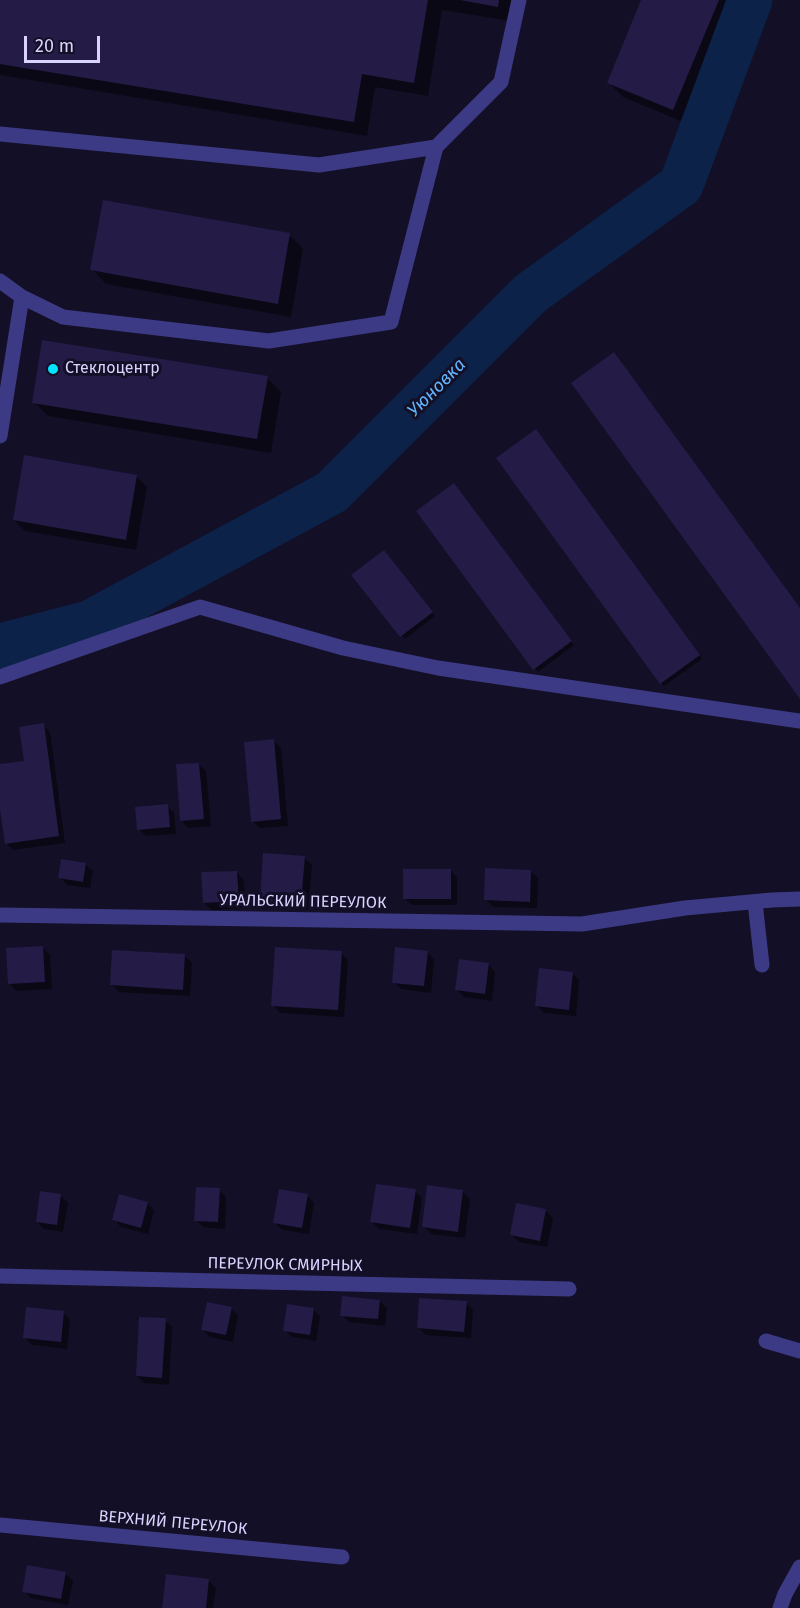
<!DOCTYPE html>
<html>
<head>
<meta charset="utf-8">
<style>
	body { margin:0 }
	#map { position:relative; width:800px; height:1608px; overflow:hidden; background:#130f26; font-family:"Fira Sans",sans-serif }
	canvas { display:block }
	.scale { position:absolute; left:24px; top:36px; width:76px; height:27px; box-sizing:border-box; border:3px solid #d9d4ff; border-top:0; padding-left:8px; font-size:18px; line-height:21px; white-space:nowrap; color:#d9d4ff; -webkit-text-stroke:4px #130f26; paint-order:stroke }
</style>
</head>
<body>
<div id="map">
<canvas width="800" height="1608"></canvas>
<div class="scale">20 m</div>
</div>
<script>
const context = document.querySelector('canvas').getContext('2d');
context.lineJoin = 'round';
function paint(path, color) {
  context.fillStyle = color;
  context.fill(path, 'evenodd');
}
function poly(rows) {
  const path = new Path2D();
  for (const r of rows) {
    path.moveTo(r[0], r[1]);
    for (let i = 2; i < r.length; i += 2) path.lineTo(r[i], r[i + 1]);
  }
  return path;
}
function strokePath(path, color, width, dash) {
  context.strokeStyle = color;
  context.lineWidth = width;
  context.lineCap = dash ? 'butt' : 'round';
  context.setLineDash(dash || []);
  context.stroke(path);
}
function write(font, color, halo, rows, align = 'center') {
  context.font = font + ' "Fira Sans",sans-serif';
  context.lineWidth = 6;
  context.setLineDash([]);
  context.textBaseline = 'middle';
  context.strokeStyle = halo;
  context.fillStyle = color;
  for (const [text, x, y, turn = 0] of rows) {
    context.save();
    context.translate(x, y);
    context.rotate((+turn || 0) * Math.PI / 180);
    context.textAlign = isNaN(turn) ? turn : align;
    if (halo) context.strokeText(text, 0, 0);
    context.fillText(text, 0, 0);
    context.restore();
  }
}
paint(poly([
	[0,0,515,0,511,21,442,10,428,96,375,87,367,136,0,75],
	[643,0,739,0,688,124,623,97,609,83],
	[289,235,303,249,291,317,106,284,92,269],
	[267,378,281,392,271,453,48,416,34,402],
	[539,434,702,659,664,686,661,683],
	[136,476,147,487,136,550,25,531,14,520],
	[454,485,574,645,538,672,418,512],
	[387,555,435,616,405,639,353,575],
	[43,725,50,732,65,843,13,850,6,843,0,799,0,766,25,763],
	[274,741,281,748,288,826,260,828,252,821],
	[199,764,206,771,211,826,188,828,181,820],
	[167,806,174,813,176,834,146,836,139,829],
	[304,858,312,865,308,910,269,907,261,900],
	[85,864,93,871,90,888,67,885,60,877],
	[450,870,457,878,457,905,412,905,404,898],
	[530,871,538,878,537,908,493,907,486,900],
	[236,872,244,880,245,908,212,910,204,903],
	[43,948,50,955,52,989,16,991,9,983],
	[427,952,434,959,431,993,401,989,394,982],
	[341,953,348,960,344,1017,280,1013,273,1005],
	[185,956,192,963,190,996,119,992,111,984],
	[488,964,495,972,492,1001,464,997,457,990],
	[572,973,579,980,576,1016,544,1013,536,1005],
	[219,1190,226,1197,225,1229,203,1227,196,1220],
	[415,1191,422,1198,417,1234,379,1229,372,1222],
	[462,1191,470,1199,465,1238,431,1234,424,1227],
	[307,1195,314,1203,309,1234,282,1230,275,1223],
	[61,1196,68,1203,63,1232,44,1229,37,1222],
	[147,1203,154,1210,148,1234,121,1227,114,1219],
	[545,1210,553,1218,547,1247,519,1242,512,1235],
	[380,1301,387,1309,385,1326,349,1322,342,1315],
	[466,1303,473,1310,471,1338,426,1335,419,1328],
	[231,1308,238,1315,233,1342,210,1337,203,1330],
	[313,1309,320,1317,316,1341,292,1337,284,1330],
	[63,1313,70,1320,67,1349,32,1345,25,1338],
	[165,1320,172,1327,169,1385,144,1383,137,1376],
	[65,1573,73,1581,68,1605,31,1598,24,1591],
	[208,1580,216,1588,213,1608,163,1608]
]), '#0007');
strokePath(poly([
	[0,646,89,623,332,492,531,293,681,185,750,0]
]), '#0c2248', 45);
paint(poly([
	[0,0,428,0,414,83,362,74,354,122,0,64],
	[460,0,499,0,498,7],
	[641,0,719,0,673,110,607,83],
	[103,200,290,233,278,304,90,270],
	[42,340,268,376,257,439,32,403],
	[614,352,800,608,800,699,571,383],
	[536,429,700,655,660,684,496,458],
	[24,455,137,475,126,540,13,520],
	[454,483,572,641,533,670,416,511],
	[384,550,433,612,400,637,351,575],
	[44,723,59,836,5,844,0,810,0,764,24,761,19,727],
	[274,739,281,819,251,822,244,742],
	[199,763,204,819,180,821,176,764],
	[168,804,170,827,137,830,135,807],
	[263,853,305,856,301,904,260,901],
	[61,859,86,863,83,882,58,878],
	[485,868,531,870,530,902,484,900],
	[403,869,451,869,451,899,403,899],
	[237,871,239,901,203,903,201,872],
	[43,946,45,982,8,984,6,948],
	[275,947,342,951,338,1010,271,1006],
	[395,947,428,951,424,986,392,983],
	[112,950,185,954,183,990,110,985],
	[459,959,489,963,485,994,455,990],
	[539,968,573,972,569,1010,535,1006],
	[376,1184,416,1189,410,1228,370,1222],
	[427,1185,463,1190,458,1232,422,1227],
	[196,1187,220,1188,218,1222,194,1221],
	[279,1189,308,1194,302,1228,273,1223],
	[40,1191,61,1194,57,1225,36,1222],
	[119,1194,148,1202,141,1228,112,1220],
	[516,1203,546,1209,540,1241,510,1235],
	[342,1296,380,1300,378,1319,340,1316],
	[419,1298,467,1301,464,1332,417,1328],
	[207,1302,232,1307,226,1335,201,1330],
	[287,1304,314,1308,310,1335,283,1331],
	[26,1307,64,1311,61,1342,23,1338],
	[139,1317,166,1318,162,1378,136,1376],
	[27,1565,66,1572,61,1599,22,1592],
	[166,1574,209,1579,206,1608,162,1608]
]), '#241b47');
strokePath(poly([
	[0,134,319,165,436,147,501,82,519,0],
	[0,281,22,297,0,436],
	[22,297,63,317,269,341,391,322,436,147],
	[0,677,200,607,343,648,438,668,800,721],
	[755,902,762,965],
	[0,915,582,924,685,908,772,900,800,899],
	[0,1276,569,1289],
	[766,1341,800,1351],
	[0,1525,342,1557],
	[780,1608,785,1594,800,1567]
]), '#3d3a85', 15);
for (const [x, y, r, color] of [
	[53,369,6,"#00e5ff"]
]) {
  const dot = new Path2D();
  dot.arc(x, y, r, 0, 2 * Math.PI);
  context.fillStyle = color;
  context.fill(dot);
  strokePath(dot, '#130f26', 2);
}
write('16px', '#d9d4ff', '#130f26', [
	["Стеклоцентр",65,369]
], 'left');
write('16px', '#d9d4ff', '#130f26', [
	["УРАЛЬСКИЙ ПЕРЕУЛОК",303,902,1],
	["ПЕРЕУЛОК СМИРНЫХ",285,1265,1],
	["ВЕРХНИЙ ПЕРЕУЛОК",173,1523,5]
]);
write('italic 18px', '#62b6ff', '#130f26', [
	["Уюновка",437,388,-45]
]);
</script>
</body>
</html>
